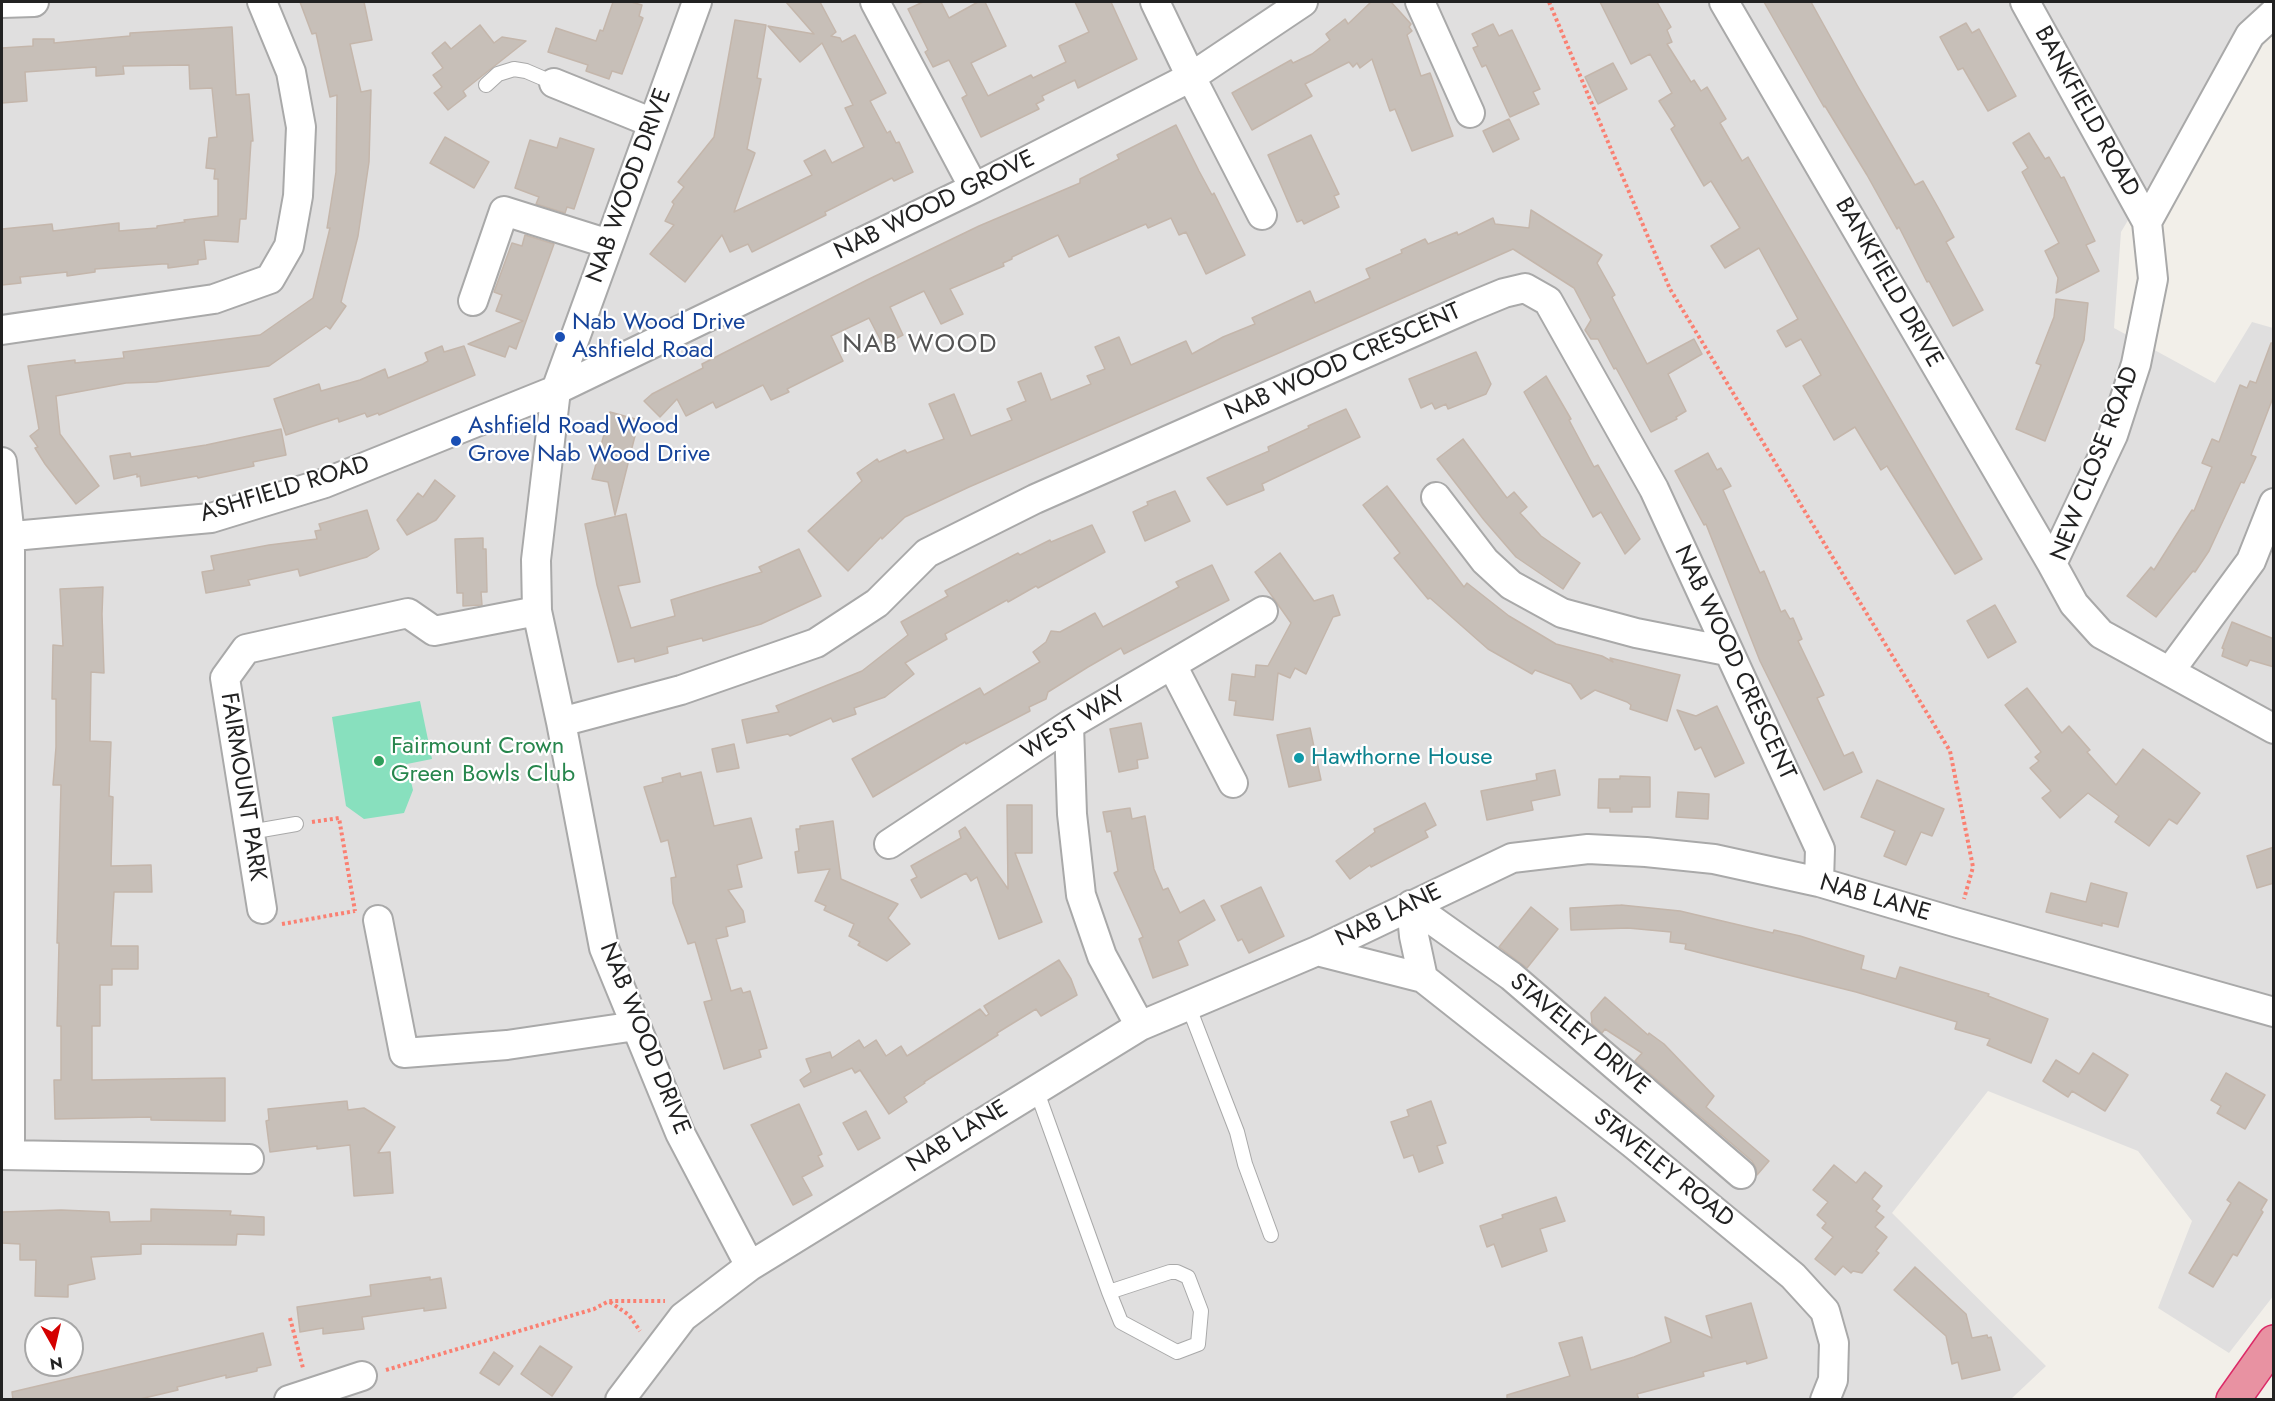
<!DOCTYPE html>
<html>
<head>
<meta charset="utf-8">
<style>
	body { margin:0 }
	#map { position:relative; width:2275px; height:1401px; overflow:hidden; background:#f2efe9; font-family:Jost,sans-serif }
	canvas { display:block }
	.frame { position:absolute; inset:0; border:3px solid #222; pointer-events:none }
	.north { position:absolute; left:24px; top:1317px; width:60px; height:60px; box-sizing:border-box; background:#fff; border:2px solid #a7a7a7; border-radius:50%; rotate:172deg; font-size:16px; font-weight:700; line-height:24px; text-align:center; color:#222 }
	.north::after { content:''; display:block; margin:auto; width:21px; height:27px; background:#d40000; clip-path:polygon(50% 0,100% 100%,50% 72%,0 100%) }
</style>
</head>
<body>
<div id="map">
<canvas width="2275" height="1401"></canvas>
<div class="frame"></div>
<div class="north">N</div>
</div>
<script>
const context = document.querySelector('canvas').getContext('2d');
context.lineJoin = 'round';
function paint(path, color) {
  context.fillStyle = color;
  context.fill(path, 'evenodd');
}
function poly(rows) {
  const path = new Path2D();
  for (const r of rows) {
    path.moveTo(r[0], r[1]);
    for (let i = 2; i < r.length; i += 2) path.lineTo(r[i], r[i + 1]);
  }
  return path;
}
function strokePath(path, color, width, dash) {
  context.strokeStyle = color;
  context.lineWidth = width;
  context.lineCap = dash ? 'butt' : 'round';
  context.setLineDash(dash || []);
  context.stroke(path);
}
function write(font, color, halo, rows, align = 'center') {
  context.font = font + ' Jost,sans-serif';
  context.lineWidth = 4.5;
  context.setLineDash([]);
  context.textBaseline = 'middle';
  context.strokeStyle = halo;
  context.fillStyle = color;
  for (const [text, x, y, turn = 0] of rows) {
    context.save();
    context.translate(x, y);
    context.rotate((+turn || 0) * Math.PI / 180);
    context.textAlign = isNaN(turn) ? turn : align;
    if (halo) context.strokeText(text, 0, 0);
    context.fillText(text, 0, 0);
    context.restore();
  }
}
paint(poly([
	[2,2,2273,2,2249,17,2121,232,2114,328,2215,383,2252,322,2273,328,2274,1295,2229,1353,2158,1308,2192,1221,2138,1151,1988,1091,1892,1213,2046,1366,2011,1399,2,1400],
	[36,1329,72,1329,72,1365,36,1365]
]), '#e0dfdf');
paint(poly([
	[420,701,432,759,407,764,413,790,404,813,364,819,346,806,332,717]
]), '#88e0be');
const building = poly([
	[300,2,364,2,372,40,350,44,361,92,371,90,369,162,358,236,341,302,346,306,330,329,326,326,269,366,156,382,126,383,56,396,60,434,99,486,76,504,45,464,35,448,38,447,30,436,39,429,28,366,75,360,75,363,124,358,123,352,260,335,313,298,330,228,327,228,336,172,337,95,330,97,316,33,312,34,300,2],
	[613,2,631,2,642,5,639,16,643,18,622,74,612,71,609,79,586,71,588,65,548,52,556,28,596,41,600,30,603,31,613,2],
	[786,2,820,2,836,32,831,36,840,38,842,42,855,35,886,93,870,101,887,133,890,131,896,143,899,142,913,172,894,181,892,178,825,212,826,215,752,252,748,244,730,252,722,235,685,282,650,254,674,225,665,221,674,204,672,202,684,187,678,182,714,137,735,20,766,25,757,78,761,79,747,149,755,153,734,212,812,175,804,161,825,150,832,163,864,147,845,108,853,105,822,43,800,62,768,26,814,34,786,2],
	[923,2,941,2,949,18,978,2,985,2,1006,46,971,63,988,96,1031,75,1033,78,1066,62,1059,46,1089,32,1075,2,1111,2,1137,59,1078,88,1075,80,1042,96,1044,100,1036,104,1039,109,981,137,962,98,967,95,949,60,933,67,925,52,928,50,908,9,923,2],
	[1371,2,1391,2,1411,24,1409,27,1412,31,1407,35,1421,76,1430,73,1453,136,1412,151,1395,109,1390,111,1372,59,1360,68,1357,63,1353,67,1349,62,1305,84,1312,96,1252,130,1232,93,1291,60,1293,63,1312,54,1330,40,1326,34,1345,19,1348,24,1371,2],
	[1600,2,1657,2,1671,27,1667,30,1672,42,1667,44,1691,82,1694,80,1701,91,1707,87,1726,119,1720,123,1742,161,1748,157,1763,183,1982,559,1955,574,1887,466,1881,470,1855,427,1834,440,1803,386,1821,375,1801,339,1786,347,1777,331,1798,319,1759,248,1725,268,1711,246,1740,228,1711,181,1704,186,1671,129,1675,126,1659,101,1672,93,1650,54,1631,64,1600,2],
	[1764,2,1811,2,1857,85,1915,185,1923,181,1940,211,1954,237,1946,242,1983,310,1953,326,1929,281,1927,282,1899,227,1897,229,1867,175,1825,106,1824,107,1764,2],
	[1966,23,1972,33,1979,29,2016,96,1988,111,1963,68,1958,70,1940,37,1966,23],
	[1493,24,1499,36,1512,30,1540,89,1533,92,1539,104,1510,117,1486,65,1482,67,1473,48,1478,46,1472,34,1493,24],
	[480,25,494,43,502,37,526,41,463,91,466,96,448,110,434,93,442,87,433,75,443,68,432,53,445,42,451,49,480,25],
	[232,27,236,95,249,94,253,141,251,141,246,219,240,219,238,242,204,240,206,259,198,260,198,264,168,268,168,264,162,264,95,269,95,272,67,276,67,272,20,277,21,283,2,285,2,229,52,224,53,231,119,223,119,231,157,228,157,226,185,222,184,220,218,216,218,179,214,179,215,169,206,168,209,138,217,137,212,88,190,89,189,65,123,66,124,74,96,76,96,67,25,72,27,101,2,103,2,48,33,46,33,39,54,39,54,43,130,36,130,33,232,27],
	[1613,63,1627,89,1598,104,1585,77,1613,63],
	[1509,119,1519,139,1493,152,1483,131,1509,119],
	[1176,125,1199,171,1212,195,1214,193,1245,255,1206,274,1186,232,1179,235,1171,218,1148,228,1146,224,1069,257,1058,235,1012,257,1012,259,1003,263,1004,266,950,289,963,314,941,324,924,291,890,307,903,335,883,345,869,318,831,336,843,361,787,389,789,392,771,400,763,385,716,408,713,402,686,416,677,399,660,417,644,401,652,394,703,368,702,364,867,280,979,226,1080,183,1080,179,1119,159,1117,155,1176,125],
	[2029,133,2045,159,2049,157,2061,178,2064,177,2095,241,2086,245,2099,271,2056,293,2058,278,2045,251,2059,243,2022,172,2028,168,2013,143,2029,133],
	[1311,135,1339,194,1334,196,1339,207,1304,224,1302,220,1297,222,1268,155,1311,135],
	[445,137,489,162,474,188,430,163,445,137],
	[560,138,594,149,574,209,567,207,565,213,536,204,539,197,515,188,530,140,557,148,560,138],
	[1531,210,1602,255,1597,263,1615,295,1612,297,1647,364,1694,339,1702,354,1668,374,1686,411,1676,417,1677,419,1651,432,1616,368,1614,369,1598,339,1591,339,1585,330,1591,320,1574,288,1513,249,1281,352,969,487,905,517,882,539,881,537,848,571,808,531,862,481,857,473,877,459,879,462,905,450,907,453,944,439,929,404,954,394,971,436,1012,420,1007,409,1026,401,1018,382,1041,373,1051,400,1091,384,1087,376,1105,369,1095,347,1119,337,1131,365,1186,341,1192,354,1223,337,1255,324,1252,318,1310,291,1315,303,1370,278,1366,269,1402,253,1401,250,1425,239,1428,244,1457,232,1458,235,1493,218,1495,224,1529,228,1531,210],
	[525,235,554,244,516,349,509,346,505,357,468,344,523,321,496,311,502,295,494,292,512,243,522,246,525,235],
	[2056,299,2088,303,2084,340,2045,441,2016,429,2041,365,2036,363,2054,317,2056,299],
	[2271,343,2274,343,2274,395,2251,455,2256,457,2244,483,2241,482,2209,551,2195,572,2193,571,2156,617,2127,596,2151,567,2154,570,2192,510,2194,511,2212,467,2202,463,2212,439,2219,442,2240,385,2247,388,2250,381,2256,383,2271,343],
	[442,346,444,352,464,346,475,375,379,415,378,413,367,417,365,413,339,422,338,418,286,435,274,399,319,384,321,391,360,380,385,369,388,378,423,364,428,361,425,353,442,346],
	[1476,352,1491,384,1486,394,1448,409,1446,404,1435,409,1432,403,1421,408,1409,379,1476,352],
	[1546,376,1571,419,1569,420,1594,467,1598,465,1640,539,1625,554,1601,512,1593,517,1524,392,1546,376],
	[1346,409,1360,437,1262,484,1264,490,1227,505,1207,478,1269,451,1268,447,1309,428,1308,426,1346,409],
	[610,412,639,420,615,515,608,482,592,479,610,412],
	[281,429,286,455,253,462,254,466,198,478,197,476,141,486,140,476,137,477,137,474,114,479,110,456,130,453,131,457,206,445,281,429],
	[1463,439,1507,498,1514,492,1527,507,1520,513,1541,536,1580,563,1563,589,1516,557,1484,520,1437,459,1463,439],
	[1708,453,1717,470,1721,468,1731,486,1723,490,1760,573,1764,571,1781,612,1785,610,1790,619,1793,618,1802,639,1798,641,1824,695,1817,698,1844,756,1853,752,1862,772,1824,790,1760,661,1706,524,1704,525,1675,471,1708,453],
	[435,480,455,496,436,520,407,535,397,520,418,493,423,497,435,480],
	[1387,486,1464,587,1467,583,1509,616,1556,644,1602,656,1613,662,1610,658,1680,675,1667,721,1630,709,1631,705,1627,702,1595,690,1581,699,1571,684,1535,670,1532,674,1488,649,1430,598,1428,599,1394,558,1400,553,1363,505,1387,486],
	[1175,491,1190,521,1145,541,1133,512,1148,505,1147,502,1175,491],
	[367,510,379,549,367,557,300,576,298,569,248,580,250,585,206,593,202,572,214,570,211,556,269,545,317,539,315,531,321,530,319,524,367,510],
	[626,514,640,582,618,586,631,628,675,616,671,600,762,572,759,567,799,549,821,596,761,624,703,641,702,638,667,647,668,653,635,662,634,658,618,662,597,585,585,524,626,514],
	[1092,525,1105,552,1038,588,1036,586,1008,602,1007,600,945,634,947,639,905,663,914,674,885,697,854,708,856,714,833,722,831,718,790,736,788,734,747,743,742,720,779,712,776,706,862,671,908,635,901,622,948,596,945,591,1018,553,1020,555,1050,540,1051,542,1092,525],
	[483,538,483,549,486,549,487,592,481,592,482,605,463,606,463,593,457,593,455,539,483,538],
	[1280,553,1314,601,1333,595,1340,615,1333,617,1306,674,1295,668,1290,678,1278,673,1273,720,1234,715,1236,701,1229,700,1232,674,1255,677,1256,665,1268,666,1291,623,1255,572,1280,553],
	[1212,565,1229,600,1124,654,1121,648,1088,667,1048,692,1046,699,1029,707,1030,711,966,744,965,742,873,797,852,759,980,688,984,695,1040,662,1033,652,1046,642,1051,631,1060,632,1095,613,1103,627,1179,587,1176,582,1212,565],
	[103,587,102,614,104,673,91,672,90,741,111,742,109,796,113,797,111,866,151,865,152,892,114,892,111,946,138,946,138,969,112,969,112,985,100,985,100,1026,92,1026,92,1080,225,1078,225,1121,151,1120,151,1117,55,1119,54,1080,61,1080,61,1026,57,1026,59,943,57,943,61,785,53,785,56,747,56,699,52,699,53,645,63,646,60,589,103,587],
	[1995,605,2016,642,1988,658,1967,621,1995,605],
	[2232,622,2274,639,2274,667,2250,660,2247,666,2222,656,2224,649,2222,648,2232,622],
	[2027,688,2062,733,2069,726,2090,750,2087,752,2116,785,2143,749,2200,793,2177,824,2169,819,2149,846,2115,822,2119,816,2088,793,2060,818,2042,798,2051,791,2030,768,2039,761,2035,757,2041,752,2005,705,2027,688],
	[1717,706,1744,763,1715,777,1701,747,1695,750,1677,710,1696,716,1717,706],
	[1141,723,1148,758,1137,760,1138,768,1119,772,1110,729,1141,723],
	[1310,728,1321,780,1289,787,1277,735,1310,728],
	[734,744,739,768,717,772,712,749,734,744],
	[1555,770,1560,795,1531,801,1533,810,1487,820,1481,791,1537,780,1536,774,1555,770],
	[701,772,714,826,751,818,762,858,737,865,742,887,728,890,743,911,745,922,726,927,728,936,716,939,731,991,741,988,743,993,750,991,767,1048,759,1050,761,1057,724,1069,704,1002,712,1000,695,942,688,944,673,903,671,878,676,877,668,840,661,842,644,787,663,782,662,778,680,773,681,777,701,772],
	[1620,776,1650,777,1650,807,1632,807,1632,812,1610,812,1610,808,1598,808,1599,779,1620,779,1620,776],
	[1877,780,1944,809,1932,836,1921,832,1906,865,1884,856,1895,831,1861,817,1877,780],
	[1678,792,1709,794,1708,819,1676,817,1678,792],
	[1425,803,1436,825,1425,831,1428,837,1371,867,1370,865,1350,879,1336,861,1375,832,1374,829,1425,803],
	[1007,805,1032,805,1032,853,1015,853,1042,922,999,939,977,877,971,881,966,873,921,898,911,880,917,877,911,866,961,838,959,831,965,827,1008,889,1007,805],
	[1130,808,1132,819,1145,816,1154,869,1163,890,1168,888,1180,913,1204,900,1215,920,1178,941,1188,965,1153,978,1139,939,1143,937,1114,873,1118,871,1111,831,1107,832,1103,812,1130,808],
	[833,821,841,879,898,904,888,918,910,944,887,961,858,945,860,942,849,936,854,924,824,910,826,906,815,901,830,869,798,873,795,852,799,851,796,829,800,829,800,826,833,821],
	[2274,847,2274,883,2257,888,2247,856,2274,847],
	[2091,883,2127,893,2118,927,2102,923,2102,926,2046,912,2051,893,2086,902,2091,883],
	[1261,887,1284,936,1249,953,1242,939,1238,941,1221,906,1261,887],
	[1621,905,1680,911,1773,933,1774,930,1800,936,1864,956,1861,969,1896,979,1900,967,1989,994,1988,996,2048,1019,2031,1063,1987,1045,1990,1039,1955,1029,1957,1022,1856,992,1685,949,1686,944,1670,942,1671,932,1628,928,1571,930,1570,908,1621,905],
	[1531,907,1558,929,1527,968,1499,947,1531,907],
	[1059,960,1071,979,1077,995,1041,1016,1036,1009,997,1033,998,1035,924,1082,925,1083,904,1097,907,1102,889,1114,860,1070,855,1073,852,1068,804,1087,800,1080,811,1072,806,1059,830,1052,832,1058,859,1040,864,1048,876,1040,886,1056,901,1046,907,1056,980,1009,986,1016,989,1014,984,1006,1059,960],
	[1605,997,1648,1035,1649,1033,1664,1044,1714,1096,1706,1107,1769,1161,1757,1175,1756,1168,1752,1161,1635,1061,1642,1053,1605,1029,1602,1033,1592,1024,1591,1013,1605,997],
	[2093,1053,2128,1075,2105,1111,2072,1091,2068,1097,2043,1081,2056,1060,2079,1074,2093,1053],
	[2226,1073,2265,1095,2245,1129,2217,1113,2221,1106,2211,1100,2226,1073],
	[347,1101,348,1110,364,1108,395,1127,378,1153,390,1152,393,1193,354,1196,350,1145,317,1149,317,1146,270,1152,266,1121,269,1120,268,1109,347,1101],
	[1431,1101,1446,1143,1437,1146,1443,1163,1419,1172,1413,1155,1404,1158,1391,1122,1409,1116,1407,1110,1431,1101],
	[799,1104,822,1154,818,1156,823,1166,802,1177,812,1195,793,1205,751,1125,799,1104],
	[866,1111,880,1138,858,1150,843,1123,866,1111],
	[1834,1165,1856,1183,1865,1172,1882,1186,1872,1199,1880,1206,1876,1211,1884,1217,1875,1227,1887,1237,1876,1251,1879,1253,1862,1273,1853,1271,1851,1273,1843,1266,1835,1275,1815,1259,1833,1237,1822,1228,1826,1223,1817,1215,1828,1202,1813,1190,1834,1165],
	[2239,1182,2267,1200,2261,1210,2263,1212,2237,1256,2233,1254,2213,1287,2189,1273,2231,1203,2227,1200,2239,1182],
	[1556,1197,1565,1221,1540,1229,1547,1251,1502,1267,1494,1244,1487,1247,1480,1226,1503,1218,1502,1215,1556,1197],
	[151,1209,231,1211,230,1215,264,1217,264,1235,237,1234,236,1245,141,1244,141,1254,91,1257,95,1279,68,1285,68,1297,35,1296,36,1260,20,1260,20,1244,2,1243,2,1212,61,1210,109,1212,110,1222,151,1221,151,1209],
	[1915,1267,1966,1314,1972,1338,1987,1335,1988,1338,1991,1337,2000,1370,1962,1379,1958,1362,1952,1364,1946,1336,1894,1290,1915,1267],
	[430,1277,430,1280,441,1278,446,1308,424,1311,424,1308,362,1317,364,1329,323,1334,323,1328,300,1332,297,1307,371,1296,370,1285,430,1277],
	[1751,1303,1767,1358,1747,1364,1746,1361,1703,1372,1704,1376,1637,1394,1639,1400,1507,1400,1507,1395,1570,1376,1559,1343,1582,1337,1591,1370,1634,1357,1671,1342,1665,1317,1712,1338,1706,1316,1751,1303],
	[263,1333,271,1365,257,1368,257,1371,226,1378,226,1375,177,1387,178,1390,136,1400,13,1400,12,1392,263,1333],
	[540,1346,572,1367,552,1396,521,1374,540,1346],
	[494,1352,513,1366,499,1385,480,1373,494,1352]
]);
paint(building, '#c7bfb8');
strokePath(building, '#c4b6ab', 1.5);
const lane = poly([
	[486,85,498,74,514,69,526,71,554,83],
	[250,832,296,824],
	[1188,1005,1237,1132,1245,1164,1271,1235],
	[1036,1089,1109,1292,1121,1322,1177,1352,1198,1344,1201,1311,1188,1277,1177,1272,1170,1272,1109,1292]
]);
const street = poly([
	[697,2,556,390,536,560,537,611,561,722,604,948,680,1133,750,1266],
	[875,2,974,188],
	[1155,2,1191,77,1262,215],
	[1420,2,1470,113],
	[1724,2,2052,564],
	[2025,2,2147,222],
	[2,3,34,2],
	[2274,13,2250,35,2147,222,2153,279,2136,364,2113,435,2052,564,2074,604,2101,634,2274,729],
	[554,83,653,123],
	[473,301,504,211,609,244],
	[2,330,214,299,270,279,289,246,298,196,301,127,291,72,262,2],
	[2,462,10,537,10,1155],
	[1436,497,1485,561,1511,585,1562,613,1636,633,1727,651],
	[2,537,211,518,325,483,556,390,974,188,1191,77,1303,2],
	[1172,665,1233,783],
	[2170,671,2251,561,2274,503],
	[561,722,681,690,816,643,877,603,927,553,1035,499,1470,307,1504,293,1525,288,1548,301,1654,489,1820,849,1819,882],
	[1069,725,1072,814,1081,895,1102,956,1140,1026],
	[889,844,1069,725,1263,611],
	[1411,905,1414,936,1423,978,1632,1143,1793,1276,1825,1311,1834,1343,1833,1380,1825,1400],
	[1411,905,1511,976,1741,1174],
	[262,909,225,678,246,649,408,613,434,631,537,611],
	[378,920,404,1053,507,1045,636,1026],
	[1317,951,1423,978],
	[2,1155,249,1159],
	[289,1400,362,1376],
	[620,1400,683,1317,750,1266,1140,1026,1317,951,1512,858,1588,849,1646,852,1714,859,1819,882,1958,923,2274,1012]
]);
const highway = poly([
	[2233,1400,2274,1342]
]);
strokePath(lane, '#a9a9a9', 16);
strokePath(street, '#a9a9a9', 32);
strokePath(highway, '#dc2a67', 36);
strokePath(poly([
	[1549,2,1670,289,1950,751,1973,867,1964,899],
	[312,822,339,818,355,911],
	[282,924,355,911],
	[610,1302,629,1315,640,1331],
	[290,1318,303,1368],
	[386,1370,594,1309,609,1301,665,1301]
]), '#fa8072', 4, [3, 3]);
strokePath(lane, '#fff', 14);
strokePath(street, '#fff', 28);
strokePath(highway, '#e892a2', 33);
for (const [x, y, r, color] of [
	[560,337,6,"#1a4fb4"],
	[456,441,6,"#1a4fb4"],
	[1299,758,6,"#0f9aa8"],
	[379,761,6,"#2e9e5b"]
]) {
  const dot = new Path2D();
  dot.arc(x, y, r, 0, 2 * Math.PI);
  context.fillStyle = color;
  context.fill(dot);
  strokePath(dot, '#fff', 2);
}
write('24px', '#222', '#fff', [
	["BANKFIELD ROAD",2086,112,61],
	["NAB WOOD DRIVE",630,186,-70],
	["NAB WOOD GROVE",935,206,-26],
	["BANKFIELD DRIVE",1888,283,60],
	["NAB WOOD CRESCENT",1343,363,-24],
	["NEW CLOSE ROAD",2096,464,-69],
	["ASHFIELD ROAD",285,490,-17],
	["NAB WOOD CRESCENT",1734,663,65],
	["WEST WAY",1074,724,-32],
	["FAIRMOUNT PARK",242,787,81],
	["NAB LANE",1875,899,16],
	["NAB LANE",1389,916,-26],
	["STAVELEY DRIVE",1579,1035,40],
	["NAB WOOD DRIVE",644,1039,68],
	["NAB LANE",958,1137,-32],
	["STAVELEY ROAD",1663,1169,39]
]);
write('24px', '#164399', '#fff', [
	["Nab Wood Drive",572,323],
	["Ashfield Road",572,351],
	["Ashfield Road Wood",468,427],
	["Grove Nab Wood Drive",468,455]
], 'left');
write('24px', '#27864d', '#fff', [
	["Fairmount Crown",391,747],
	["Green Bowls Club",391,775]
], 'left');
write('24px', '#0d838f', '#fff', [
	["Hawthorne House",1311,758]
], 'left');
context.letterSpacing = '1.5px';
write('26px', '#555', '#fff', [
	["NAB WOOD",920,346]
]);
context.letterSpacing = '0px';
</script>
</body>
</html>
